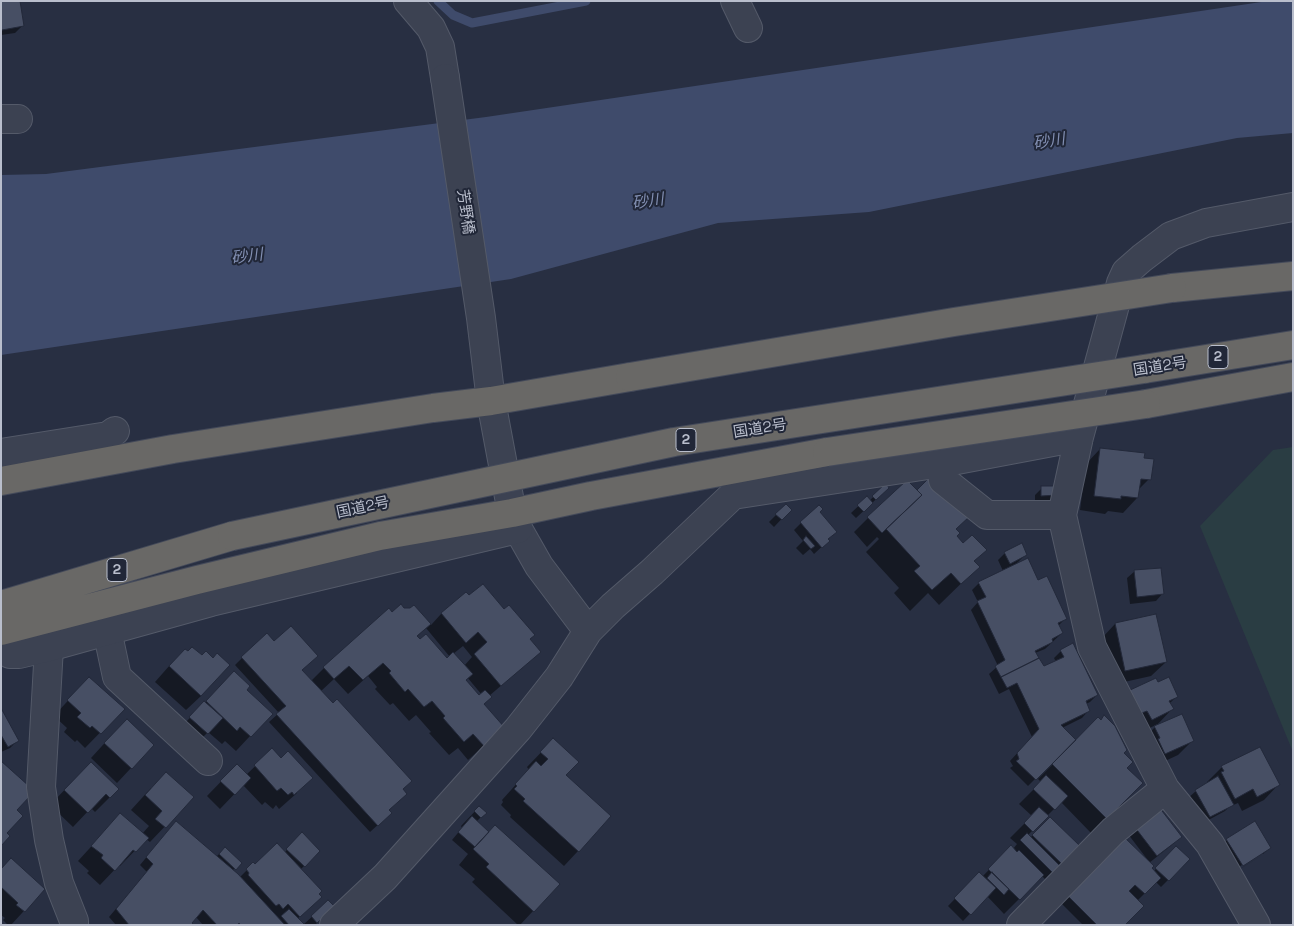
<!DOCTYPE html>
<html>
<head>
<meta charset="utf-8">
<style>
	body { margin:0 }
	#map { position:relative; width:1294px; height:926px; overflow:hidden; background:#282f42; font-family:"Space Grotesk",sans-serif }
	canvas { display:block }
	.frame { position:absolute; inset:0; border:2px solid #b9becc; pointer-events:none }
</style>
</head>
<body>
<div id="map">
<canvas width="1294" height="926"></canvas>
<div class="frame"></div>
</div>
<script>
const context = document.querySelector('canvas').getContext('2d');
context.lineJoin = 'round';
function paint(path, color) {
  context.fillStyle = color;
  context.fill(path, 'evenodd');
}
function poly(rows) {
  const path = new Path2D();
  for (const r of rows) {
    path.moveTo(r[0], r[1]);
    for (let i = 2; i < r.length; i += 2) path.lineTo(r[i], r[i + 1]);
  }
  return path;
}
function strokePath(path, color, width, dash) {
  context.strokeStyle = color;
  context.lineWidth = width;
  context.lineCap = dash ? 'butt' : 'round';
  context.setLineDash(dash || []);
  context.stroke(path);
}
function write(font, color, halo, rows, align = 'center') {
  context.font = font + ' "Space Grotesk","Noto Sans JP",sans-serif';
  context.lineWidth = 4;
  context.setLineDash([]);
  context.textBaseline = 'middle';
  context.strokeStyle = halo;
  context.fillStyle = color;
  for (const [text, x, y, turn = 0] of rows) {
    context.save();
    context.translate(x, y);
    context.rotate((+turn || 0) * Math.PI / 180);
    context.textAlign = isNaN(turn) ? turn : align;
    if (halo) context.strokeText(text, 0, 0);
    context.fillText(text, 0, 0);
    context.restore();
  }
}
paint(poly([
	[1293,447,1293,752,1200,526,1273,450]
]), '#2a3d43');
paint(poly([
	[1268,1,1293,1,1293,133,1237,138,869,212,718,223,511,279,1,355,1,175,46,174,486,117]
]), '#3f4b6b');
paint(poly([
	[1,1,22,26,15,33,1,35],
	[1100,449,1143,459,1149,479,1138,490,1137,498,1123,513,1108,511,1105,514,1080,510,1086,464],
	[886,485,888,488,856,518,851,513,867,498,869,501],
	[1042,488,1057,495,1050,502,1035,502,1035,495],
	[786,505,790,510,774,527,769,522],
	[819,512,828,541,814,554,810,549,803,555,796,548,803,541,794,530,801,523],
	[868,518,954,529,955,536,963,544,985,550,973,562,978,567,939,605,928,593,910,611,894,593,899,588,866,552,879,539,877,537,867,547,854,532],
	[1005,553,1026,554,1016,564,1038,582,1066,618,1058,626,1062,633,1045,649,1035,653,1043,668,1056,662,1054,658,1061,651,1097,695,1090,702,1086,704,1089,710,1082,718,1062,728,1074,740,1028,786,1010,768,1013,766,1010,761,1032,737,1009,689,999,694,989,674,998,666,971,610,978,602,972,590,979,583,1003,571,998,560],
	[1135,571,1163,593,1156,601,1130,604,1127,578],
	[466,594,528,639,539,652,524,666,489,696,483,705,488,742,468,760,458,748,449,755,429,733,431,732,416,715,409,721,393,703,390,705,375,689,377,687,368,676,348,694,334,679,320,692,402,789,388,810,391,813,370,832,269,722,279,713,235,665,242,658,301,670,311,681,324,668,392,613,403,609,410,609,414,607,431,625,441,614],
	[426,628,450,657,447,660,416,637],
	[463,646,472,657,464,666,453,654],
	[467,677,482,695,479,697,465,680],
	[1115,624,1166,662,1151,676,1111,685,1101,639],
	[170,665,201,696,186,710,155,682],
	[1158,684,1176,697,1169,704,1172,709,1158,724,1137,734,1124,728],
	[220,687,245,690,250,736,236,751,225,741,222,744,208,732,200,740,183,725],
	[75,693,123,709,85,748,77,740,75,742,64,732,67,728,54,716],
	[1,711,17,741,10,748,1,752],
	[1098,719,1122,753,1126,768,1141,783,1091,833,1061,802,1028,835,1030,838,1050,818,1078,846,1045,879,1042,876,1004,914,987,896,963,921,948,906,979,874,982,877,1011,847,1013,849,1017,844,1010,838,1032,816,1019,804,1041,782,1038,779],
	[1155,727,1193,740,1178,755,1150,768,1141,742],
	[112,735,131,768,117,783,91,758],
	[553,740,565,776,578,851,564,866,510,817,511,815,501,805,503,802,502,800,529,770,527,767],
	[272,750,297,793,279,809,276,805,273,809,265,802,262,805,243,785,220,809,207,796,237,765,246,775],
	[1222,767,1278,785,1264,800,1242,811,1238,803,1229,807,1225,811,1203,823,1188,798,1196,791,1208,784,1207,782],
	[76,778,118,789,95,812,91,808,73,827,50,805],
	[151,788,192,798,150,842,146,839,120,866,119,865,100,885,87,873,89,871,78,861,120,815,142,834,149,826,131,810],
	[479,807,485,813,476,822,533,911,520,925,518,925,472,882,475,879,459,865,468,854,452,840,462,828,461,826],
	[1135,827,1180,837,1173,844,1149,863,1150,868,1153,872,1176,848,1189,859,1161,887,1156,882,1137,901,1123,925,1083,925,1060,902,1124,839,1146,860,1147,859,1128,834],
	[169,830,216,857,225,848,240,863,232,871,239,878,253,864,255,866,284,853,302,834,319,851,300,870,306,911,297,919,303,925,203,925,196,917,191,923,192,925,116,925,109,917,147,872,140,865],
	[1227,840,1270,848,1263,854,1263,852,1237,868,1238,870,1263,855,1235,872,1220,848],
	[1,869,44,889,11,925,8,925,3,920,5,918,1,915],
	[328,902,326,914,315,925,303,925]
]), '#0007');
strokePath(poly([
	[438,1,453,15,472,23,586,1]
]), '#3f4b6b', 9);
const building = poly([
	[1,1,20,1,24,26,2,30,1,33,1,1],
	[1100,448,1145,453,1144,458,1154,459,1151,480,1141,479,1138,498,1121,496,1121,499,1094,496,1100,448],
	[931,476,970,516,956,529,960,533,957,536,963,543,972,535,987,550,974,561,980,567,961,584,951,573,932,590,914,571,920,566,886,529,922,495,917,490,931,476],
	[907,480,922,495,882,533,867,517,907,480],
	[886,483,889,488,876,500,872,496,886,483],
	[1041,486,1058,486,1058,495,1041,496,1041,486],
	[867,496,873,503,864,512,857,505,867,496],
	[786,504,792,510,782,520,775,514,786,504],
	[819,505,823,509,820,512,837,532,828,539,830,541,822,548,800,522,819,505],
	[806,536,815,546,811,549,803,540,806,536],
	[1022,543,1027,555,1010,564,1004,552,1022,543],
	[1028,558,1038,580,1047,576,1067,619,1058,623,1063,633,1052,639,1053,642,1035,651,1039,658,1001,677,995,666,1005,660,977,601,986,597,978,582,1028,558],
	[1161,568,1164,594,1137,597,1134,570,1161,568],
	[483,584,504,609,509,605,535,635,530,639,541,652,501,686,474,654,487,642,478,632,466,643,441,613,466,592,469,595,483,584],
	[401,604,404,608,410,608,414,605,431,624,417,636,420,639,426,634,447,658,453,652,473,674,466,680,479,695,485,690,492,697,484,704,505,728,484,746,473,734,464,742,443,718,445,716,432,701,424,707,408,689,405,692,389,673,391,671,383,663,363,680,349,666,334,679,323,667,389,608,392,612,401,604],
	[1156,614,1167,662,1125,671,1115,623,1156,614],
	[291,626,318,656,302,670,333,703,337,699,412,781,403,789,407,794,389,810,392,813,378,826,276,714,286,706,241,657,267,633,274,641,291,626],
	[1073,643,1098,695,1086,701,1090,711,1061,725,1076,740,1036,780,1016,761,1019,759,1017,753,1039,729,1017,683,1007,688,1001,677,1039,658,1044,666,1064,657,1060,650,1073,643],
	[192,647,202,655,206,651,213,658,217,653,230,665,201,696,169,666,185,649,188,651,192,647],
	[234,671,250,686,247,690,273,714,251,737,240,727,237,731,206,701,234,671],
	[89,677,125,709,101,734,92,726,90,728,77,717,81,713,67,700,89,677],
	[1169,677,1178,697,1169,701,1174,709,1152,720,1147,711,1139,714,1128,691,1156,678,1158,682,1169,677],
	[204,701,223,718,208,734,189,717,204,701],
	[1,708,19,741,8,747,1,735,1,708],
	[1182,714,1194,741,1165,754,1158,739,1160,738,1154,726,1182,714],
	[1104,715,1115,726,1127,750,1124,753,1133,762,1127,768,1143,783,1107,819,1052,764,1098,717,1101,720,1104,715],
	[127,719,154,745,132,769,104,743,127,719],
	[553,738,579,762,566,775,611,816,579,852,523,801,525,799,514,789,517,786,515,784,536,761,541,766,548,759,540,752,553,738],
	[1260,747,1280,785,1257,797,1253,789,1235,799,1221,772,1224,771,1221,766,1260,747],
	[272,748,281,758,288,751,313,778,294,795,292,792,288,795,281,788,277,791,254,765,272,748],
	[1,761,30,787,32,794,17,810,23,816,7,833,10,836,1,846,1,761],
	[91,762,119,789,110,798,106,794,88,813,64,790,91,762],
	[237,764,251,778,235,795,220,781,237,764],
	[166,772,194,797,166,828,155,819,162,811,145,795,166,772],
	[1046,775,1068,796,1055,810,1033,789,1046,775],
	[1218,776,1234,805,1210,817,1195,790,1218,776],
	[479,806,487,813,481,818,474,811,479,806],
	[1039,807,1049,816,1033,832,1024,823,1039,807],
	[1159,807,1182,837,1157,856,1134,826,1159,807],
	[120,813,149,838,136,852,133,850,115,871,101,858,103,855,91,846,120,813],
	[472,816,489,832,475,847,458,832,472,816],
	[1050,817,1080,846,1062,864,1032,835,1050,817],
	[176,821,238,874,285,925,240,925,239,923,238,925,217,925,203,910,192,923,194,925,129,925,116,909,153,864,146,857,176,821],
	[1255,821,1271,848,1243,866,1226,839,1255,821],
	[495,825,560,884,534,912,486,867,489,864,473,849,495,825],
	[302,832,320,851,305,867,286,849,302,832],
	[1027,833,1060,866,1053,873,1020,840,1027,833],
	[1124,837,1154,866,1152,868,1161,878,1145,894,1135,885,1129,891,1144,906,1125,925,1097,925,1066,894,1124,837],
	[277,843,322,891,319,894,322,897,300,917,288,904,283,909,279,904,276,906,248,875,249,873,246,869,253,862,255,864,277,843],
	[1011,845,1017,852,1019,850,1044,875,1020,900,988,869,1011,845],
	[1176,846,1190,859,1169,881,1155,868,1176,846],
	[225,847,242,863,236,870,219,854,225,847],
	[11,858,45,889,25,912,16,905,18,903,1,887,1,869,11,858],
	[979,872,996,888,971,915,954,898,979,872],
	[992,872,1009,889,1004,895,987,878,992,872],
	[328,900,335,907,317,923,311,916,328,900],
	[289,909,305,925,289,925,281,916,289,909]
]);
paint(building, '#474f64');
strokePath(building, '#23293a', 1);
const minor = poly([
	[408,1,431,28,440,47,445,78],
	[735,1,748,28],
	[1,119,18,119],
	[941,463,943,480,987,515,1062,515],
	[107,630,117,677,208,761],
	[588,631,613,606,652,572,733,495,941,463,1079,437],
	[49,647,41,787,49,840,59,883,74,921,74,925],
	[334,925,385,877,518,729,559,677,588,631,539,566,518,529,512,513,491,401],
	[1021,925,1113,831,1165,789],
	[1256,925,1210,844,1165,789,1092,647,1062,515,1079,437,1121,283,1126,272,1142,258,1171,236,1206,223,1293,207]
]);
const tertiary = poly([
	[445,78,481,318,491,401],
	[1,453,108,436,115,431],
	[1,643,2,647,10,654,19,654,49,647,211,602,518,529]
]);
const trunk = poly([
	[1172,288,1293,276],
	[1144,369,1293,345],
	[1146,404,1293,377],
	[1,481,173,449,433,408,491,401,630,377],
	[1,605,232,536],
	[1,631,197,580,380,536,512,513,591,496,827,452]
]);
strokePath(minor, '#545a69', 30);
strokePath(tertiary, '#545a69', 30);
strokePath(trunk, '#444a5a', 30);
strokePath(minor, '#3c4252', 28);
strokePath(tertiary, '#3c4252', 28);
strokePath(trunk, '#696866', 28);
const trunkBridge = poly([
	[630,377,954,322,1172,288],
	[827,452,1146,404],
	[232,536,674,442,1144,369]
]);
strokePath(trunkBridge, '#444a5a', 30, []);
strokePath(trunkBridge, '#696866', 28);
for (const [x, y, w] of [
	[1218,357,20],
	[686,440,20],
	[117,570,20]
]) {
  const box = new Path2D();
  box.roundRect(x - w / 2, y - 11.5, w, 23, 4);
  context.fillStyle = '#212738';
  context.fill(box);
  strokePath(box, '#b9becc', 1);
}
write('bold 14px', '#b9becc', null, [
	["2",1218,357],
	["2",686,440],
	["2",117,570]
]);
write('15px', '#b9becc', '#212738', [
	["芳野橋",465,212,82],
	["国道2号",1160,367,-9],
	["国道2号",760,429,-9],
	["国道2号",363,508,-12]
]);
write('italic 16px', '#828fb2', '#212738', [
	["砂川",1049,142,-9],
	["砂川",648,202,-8],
	["砂川",247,257,-7]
]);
</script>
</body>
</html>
